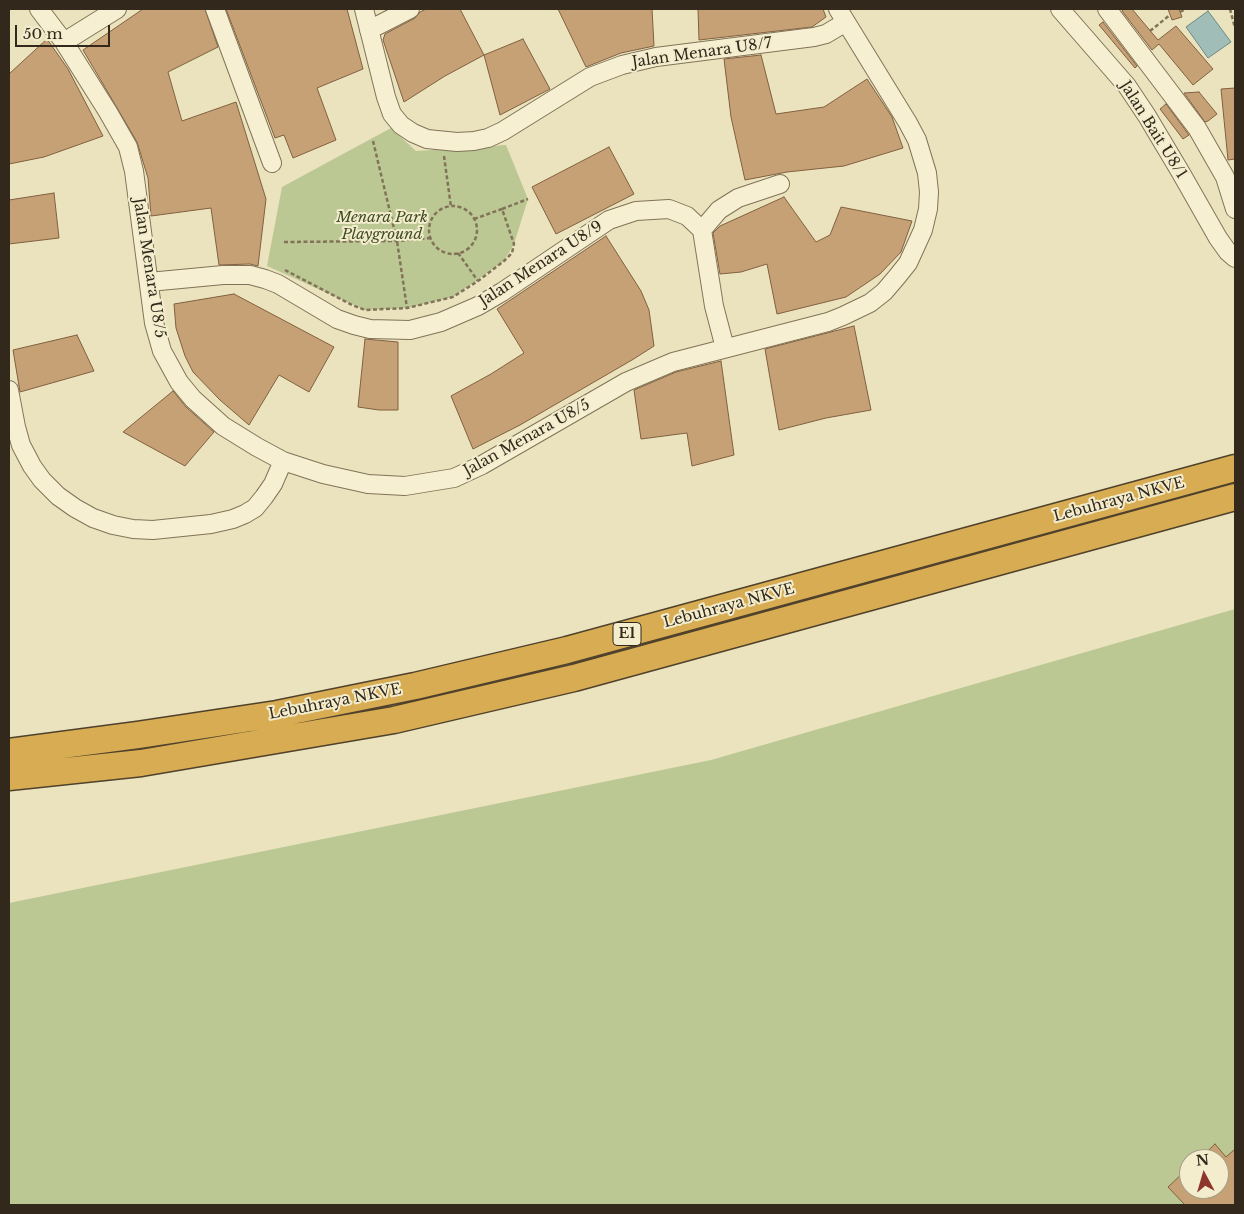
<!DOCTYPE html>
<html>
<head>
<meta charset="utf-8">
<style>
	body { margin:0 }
	#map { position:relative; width:1244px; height:1214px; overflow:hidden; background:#ebe3be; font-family:"Libre Baskerville",serif }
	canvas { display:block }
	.frame { position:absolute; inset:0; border:10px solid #32291c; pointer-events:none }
	.north { position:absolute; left:1179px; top:1149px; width:50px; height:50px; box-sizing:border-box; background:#f3eccd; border:1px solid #a69e86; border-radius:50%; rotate:354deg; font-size:14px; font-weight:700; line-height:20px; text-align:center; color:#32291c }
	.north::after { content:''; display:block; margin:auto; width:18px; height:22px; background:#8d362b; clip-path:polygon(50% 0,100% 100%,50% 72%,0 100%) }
	.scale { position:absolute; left:15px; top:25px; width:95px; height:22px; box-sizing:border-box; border:2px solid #32291c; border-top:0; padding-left:6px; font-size:15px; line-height:18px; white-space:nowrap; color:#32291c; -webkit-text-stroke:4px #f3eccd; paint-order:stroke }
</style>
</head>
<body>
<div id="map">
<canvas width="1244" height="1214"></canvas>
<div class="frame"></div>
<div class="north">N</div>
<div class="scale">50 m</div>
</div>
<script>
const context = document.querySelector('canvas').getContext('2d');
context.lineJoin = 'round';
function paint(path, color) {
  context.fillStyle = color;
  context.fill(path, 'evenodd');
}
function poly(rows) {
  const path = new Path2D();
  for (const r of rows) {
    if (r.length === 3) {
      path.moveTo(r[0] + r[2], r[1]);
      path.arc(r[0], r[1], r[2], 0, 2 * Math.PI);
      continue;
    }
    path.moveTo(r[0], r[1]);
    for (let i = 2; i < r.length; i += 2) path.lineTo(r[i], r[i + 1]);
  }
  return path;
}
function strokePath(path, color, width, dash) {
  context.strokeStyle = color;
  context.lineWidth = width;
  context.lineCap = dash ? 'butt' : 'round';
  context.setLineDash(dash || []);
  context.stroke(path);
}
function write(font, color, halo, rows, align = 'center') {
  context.font = font + ' "Libre Baskerville",serif';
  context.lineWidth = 4;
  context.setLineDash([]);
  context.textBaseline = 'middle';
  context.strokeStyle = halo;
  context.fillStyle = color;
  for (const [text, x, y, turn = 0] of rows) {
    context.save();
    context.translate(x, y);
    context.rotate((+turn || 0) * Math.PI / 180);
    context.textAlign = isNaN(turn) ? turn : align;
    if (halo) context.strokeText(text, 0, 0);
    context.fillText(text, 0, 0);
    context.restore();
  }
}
paint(poly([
	[391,128,416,151,506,145,528,199,514,244,504,261,453,297,407,308,365,310,267,266,282,187],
	[1235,609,1235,1205,9,1205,9,903,711,760],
	[1189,1159,1219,1159,1219,1189,1189,1189]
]), '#bbc893');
const water = poly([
	[1208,11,1231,42,1208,58,1186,27,1208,11]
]);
paint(water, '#a1bdb8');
strokePath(water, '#6a8985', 1);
const building = poly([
	[143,9,205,9,218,47,168,72,182,121,236,102,266,199,258,266,250,264,219,265,211,208,151,216,148,178,137,142,83,50,143,9],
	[226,9,347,9,363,69,317,88,336,140,293,158,284,135,275,138,226,9],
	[426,9,460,9,484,55,445,76,404,102,383,40,385,34,415,18,420,12,426,9],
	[558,9,652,9,654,46,621,53,586,67,558,9],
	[698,9,823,9,826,17,812,27,699,40,698,9],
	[1124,9,1132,9,1158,40,1176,26,1213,69,1193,85,1159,44,1152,50,1122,11,1124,9],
	[1168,9,1179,9,1182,17,1172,20,1168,9],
	[1103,22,1137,66,1135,68,1099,25,1103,22],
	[47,39,68,69,103,136,44,157,9,164,9,74,47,39],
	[523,39,550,89,500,115,484,55,523,39],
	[761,55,776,114,824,107,867,79,892,117,903,148,844,166,787,172,745,180,731,117,724,59,761,55],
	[1235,88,1235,159,1228,160,1221,89,1235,88],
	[1199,92,1217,114,1208,121,1205,122,1184,93,1199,92],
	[1166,104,1189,135,1183,139,1160,109,1166,104],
	[609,147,634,194,556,234,532,187,609,147],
	[54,193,59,238,9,244,9,200,54,193],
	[784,197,816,242,830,235,841,207,912,221,901,252,880,274,846,297,777,314,767,264,741,272,720,274,713,233,720,226,784,197],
	[606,236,641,291,649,310,654,346,632,360,520,425,473,449,451,396,491,374,524,353,497,309,606,236],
	[234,294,334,347,309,392,279,375,249,425,220,400,193,372,185,356,176,328,174,304,234,294],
	[854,326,871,410,826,418,779,430,765,349,854,326],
	[77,335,94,371,20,392,13,350,77,335],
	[365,339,398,342,398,410,379,410,358,407,365,339],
	[721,361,734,455,692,466,687,433,641,439,634,390,676,372,721,361],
	[173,391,186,407,214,432,185,466,123,432,173,391],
	[1215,1144,1226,1157,1235,1149,1235,1205,1185,1205,1168,1187,1184,1172,1189,1178,1189,1189,1219,1189,1219,1159,1199,1159,1215,1144]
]);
paint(building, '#c7a176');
strokePath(building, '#80603f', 1);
const minor = poly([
	[39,9,64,42,108,112,128,147,134,171,154,323,162,351,179,382,193,399,223,426,257,447,283,461,323,474,368,484,405,486,454,478,482,465,626,382,673,362,828,322,843,316,870,303,884,292,896,278,908,263,923,230,928,209,929,192,927,173,917,140,908,123,838,9],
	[215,9,272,163],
	[364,9,386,97,392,114,401,125,413,133,427,139,457,142,474,141,488,138,503,131,590,77,622,65,656,57,814,37,826,34,846,22],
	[1060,9,1127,86,1147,116,1181,173,1218,238,1228,252,1235,258],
	[1107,9,1197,128,1225,177,1235,209],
	[369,30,410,9],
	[64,42,117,9],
	[702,230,719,210,738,198,780,184],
	[149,282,223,275,250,275,265,279,278,284,337,319,354,325,370,329,410,330,441,322,478,306,502,292,609,220,636,211,669,209,687,216,702,230,714,306,725,348],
	[9,390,16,427,21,445,32,466,42,480,58,496,75,508,93,518,113,525,133,529,153,530,211,524,233,519,245,514,255,508,264,497,273,484,283,461]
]);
const highway = poly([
	[9,752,138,735,277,714,415,686,567,650,1235,468],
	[9,777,141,763,394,720,574,678,1235,497]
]);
strokePath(minor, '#827358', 20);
strokePath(highway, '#4f412c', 29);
strokePath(poly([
	[1230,9,1235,28],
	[1180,12,1186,9],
	[1150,31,1170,15],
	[373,141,397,241,407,308,453,297,478,281,504,261,512,253,514,244,502,209,528,199],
	[444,156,451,207],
	[453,230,24],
	[474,219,502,209],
	[284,242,397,241,431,238],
	[458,253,478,281],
	[285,270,352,305,365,310,407,308]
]), '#827358', 2.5, [4, 2.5]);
strokePath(minor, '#f6efd1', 18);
strokePath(highway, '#d7ac52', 26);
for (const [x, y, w] of [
	[627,634,28]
]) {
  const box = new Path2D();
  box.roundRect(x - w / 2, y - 11.5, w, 23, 4);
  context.fillStyle = '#f3eccd';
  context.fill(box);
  strokePath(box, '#32291c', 1);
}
write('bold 14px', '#32291c', null, [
	["E1",627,634]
]);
write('15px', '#32291c', '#f3eccd', [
	["Jalan Menara U8/7",702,53,-8],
	["Jalan Bait U8/1",1153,130,58],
	["Jalan Menara U8/9",541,264,-33],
	["Jalan Menara U8/5",149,268,81],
	["Jalan Menara U8/5",527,438,-29],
	["Lebuhraya NKVE",1119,500,-15],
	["Lebuhraya NKVE",729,606,-15],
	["Lebuhraya NKVE",335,702,-11]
]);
write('italic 15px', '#3e4d23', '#f3eccd', [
	["Menara Park",382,218],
	["Playground",382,235]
]);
</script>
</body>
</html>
